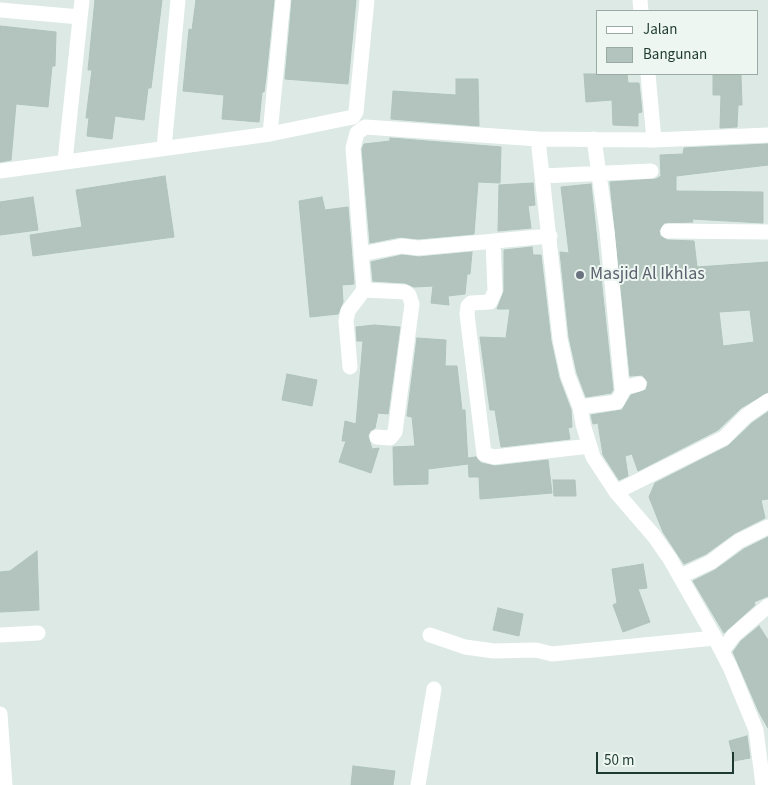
<!DOCTYPE html>
<html>
<head>
<meta charset="utf-8">
<style>
	body { margin:0 }
	#map { position:relative; width:768px; height:785px; overflow:hidden; background:#dce9e4; font-family:"Source Sans 3",sans-serif }
	canvas { display:block }
	.legend { position:absolute; left:596px; top:10px; width:162px; height:65px; box-sizing:border-box; background:#edf6f1; border:1px solid #9aaaa5; margin:0; padding:6px 9px; list-style:none; font-size:15px; color:#1e3932 }
	.legend li { display:flex; align-items:center; gap:10px; height:25px }
	.legend b { width:25px; border:1px solid #9aaaa5 }
	.scale { position:absolute; left:596px; top:752px; width:138px; height:22px; box-sizing:border-box; border:2px solid #1e3932; border-top:0; padding-left:6px; font-size:15px; line-height:18px; white-space:nowrap; color:#1e3932; -webkit-text-stroke:4px #edf6f1; paint-order:stroke }
</style>
</head>
<body>
<div id="map">
<canvas width="768" height="785"></canvas>
<ul class="legend">
<li><b style="height:6px;background:#fff"></b>Jalan</li>
<li><b style="height:14px;background:#b2c4bd"></b>Bangunan</li>
</ul>
<div class="scale">50 m</div>
</div>
<script>
const context = document.querySelector('canvas').getContext('2d');
context.lineJoin = 'round';
function paint(path, color) {
  context.fillStyle = color;
  context.fill(path, 'evenodd');
}
function poly(rows) {
  const path = new Path2D();
  for (const r of rows) {
    path.moveTo(r[0], r[1]);
    for (let i = 2; i < r.length; i += 2) path.lineTo(r[i], r[i + 1]);
  }
  return path;
}
function strokePath(path, color, width, dash) {
  context.strokeStyle = color;
  context.lineWidth = width;
  context.lineCap = dash ? 'butt' : 'round';
  context.setLineDash(dash || []);
  context.stroke(path);
}
function write(font, color, halo, rows, align = 'center') {
  context.font = font + ' "Source Sans 3",sans-serif';
  context.lineWidth = 4;
  context.setLineDash([]);
  context.textBaseline = 'middle';
  context.strokeStyle = halo;
  context.fillStyle = color;
  for (const [text, x, y, turn = 0] of rows) {
    context.save();
    context.translate(x, y);
    context.rotate((+turn || 0) * Math.PI / 180);
    context.textAlign = isNaN(turn) ? turn : align;
    if (halo) context.strokeText(text, 0, 0);
    context.fillText(text, 0, 0);
    context.restore();
  }
}
const building = poly([
	[95,0,162,0,151,88,148,88,144,120,115,116,112,139,87,136,89,118,86,118,92,70,88,70,95,0],
	[196,0,274,0,266,77,264,92,262,92,259,122,222,119,224,95,183,91,189,29,192,30,196,0],
	[292,0,356,0,348,84,285,79,292,0],
	[0,26,56,32,55,66,52,66,48,107,16,104,11,160,0,162,0,26],
	[584,74,627,74,628,83,639,83,642,112,638,113,638,126,613,125,612,100,586,102,584,74],
	[713,75,741,75,742,105,738,105,737,127,720,128,721,95,713,95,713,75],
	[456,79,478,79,479,126,391,119,393,91,456,95,456,79],
	[390,138,501,147,500,183,478,182,474,234,418,239,400,237,370,243,362,149,364,144,390,141,390,138],
	[768,144,768,165,676,176,676,191,763,192,763,223,692,219,693,222,664,223,659,231,660,236,667,240,694,241,697,267,768,262,768,392,741,408,718,430,638,471,632,454,625,456,628,476,619,480,603,455,598,423,593,424,591,415,622,410,631,395,646,390,648,382,642,375,630,376,610,182,656,179,661,176,660,155,683,154,684,148,768,144],
	[750,310,754,342,723,346,719,312,750,310],
	[165,176,174,237,33,256,30,235,82,227,76,190,165,176],
	[533,183,535,205,528,206,531,228,498,231,499,185,533,183],
	[591,184,613,390,611,393,586,397,577,373,569,337,560,252,569,253,561,187,591,184],
	[33,197,38,230,0,235,0,202,33,197],
	[322,197,325,210,348,207,354,284,342,285,343,302,338,314,310,317,299,201,322,197],
	[532,247,533,255,541,255,551,341,559,378,571,410,572,427,568,428,570,439,501,447,495,410,490,410,480,337,506,338,510,309,497,309,504,291,504,250,532,247],
	[472,252,470,274,467,274,465,294,448,296,449,305,431,303,433,286,414,287,405,283,373,281,371,262,402,255,419,257,472,252],
	[374,325,400,327,388,414,378,413,375,428,370,431,368,436,372,449,379,448,371,473,339,462,346,441,342,441,345,421,356,424,363,341,357,341,356,327,374,325],
	[417,338,446,340,445,366,457,366,462,410,465,410,468,464,428,469,428,484,394,485,393,447,415,446,412,417,407,416,417,338],
	[287,374,317,380,312,406,282,400,287,374],
	[768,412,768,499,761,500,765,518,735,533,706,554,684,564,663,532,649,497,655,483,728,446,752,423,768,412],
	[476,457,481,463,495,466,548,460,552,493,480,499,479,477,469,477,468,458,476,457],
	[553,480,575,480,576,496,554,496,553,480],
	[768,537,768,596,754,602,755,605,724,633,693,581,715,570,744,549,768,537],
	[37,551,39,610,0,612,0,572,10,571,37,551],
	[643,564,647,588,638,589,650,622,623,632,613,605,617,603,612,569,643,564],
	[498,608,523,614,519,636,493,630,498,608],
	[759,626,768,640,768,728,759,712,733,652,741,641,759,626],
	[747,736,750,758,734,761,729,741,747,736],
	[353,766,395,771,393,785,351,785,353,766]
]);
paint(building, '#b2c4bd');
strokePath(building, '#afc3bb', 1);
strokePath(poly([
	[640,0,641,11],
	[0,10,80,17],
	[648,74,654,140],
	[270,134,283,0],
	[594,139,607,231,622,388,639,384],
	[164,148,178,0],
	[65,161,82,0],
	[0,171,270,134,353,117,356,112,367,0],
	[542,176,651,171],
	[668,231,768,232],
	[493,241,495,291,490,302,471,303,468,306,467,314,484,454,494,457,590,446],
	[361,254,402,246,418,248,550,236],
	[350,367,346,321,348,311,364,290],
	[580,407,617,402,625,387],
	[377,437,390,438,395,432,412,304,409,295,405,292,364,290,353,148,357,133,365,127,538,139],
	[616,492,724,438,746,416,768,401],
	[681,576,711,562,739,541,768,527],
	[0,635,38,633],
	[430,635,465,647,494,651,536,650,552,654,715,638],
	[722,651,734,635,768,606],
	[0,714,5,785],
	[418,785,434,689],
	[763,785,756,730,730,667,715,638,670,559,654,536,616,492,593,457,583,424,580,407,568,376,560,339,538,139,654,140,768,135]
]), '#fff', 15);
for (const [x, y, r, color] of [
	[580,275,5,"#6b7280"]
]) {
  const dot = new Path2D();
  dot.arc(x, y, r, 0, 2 * Math.PI);
  context.fillStyle = color;
  context.fill(dot);
  strokePath(dot, '#edf6f1', 2);
}
write('18px', '#5b616d', '#edf6f1', [
	["Masjid Al Ikhlas",590,275]
], 'left');
</script>
</body>
</html>
